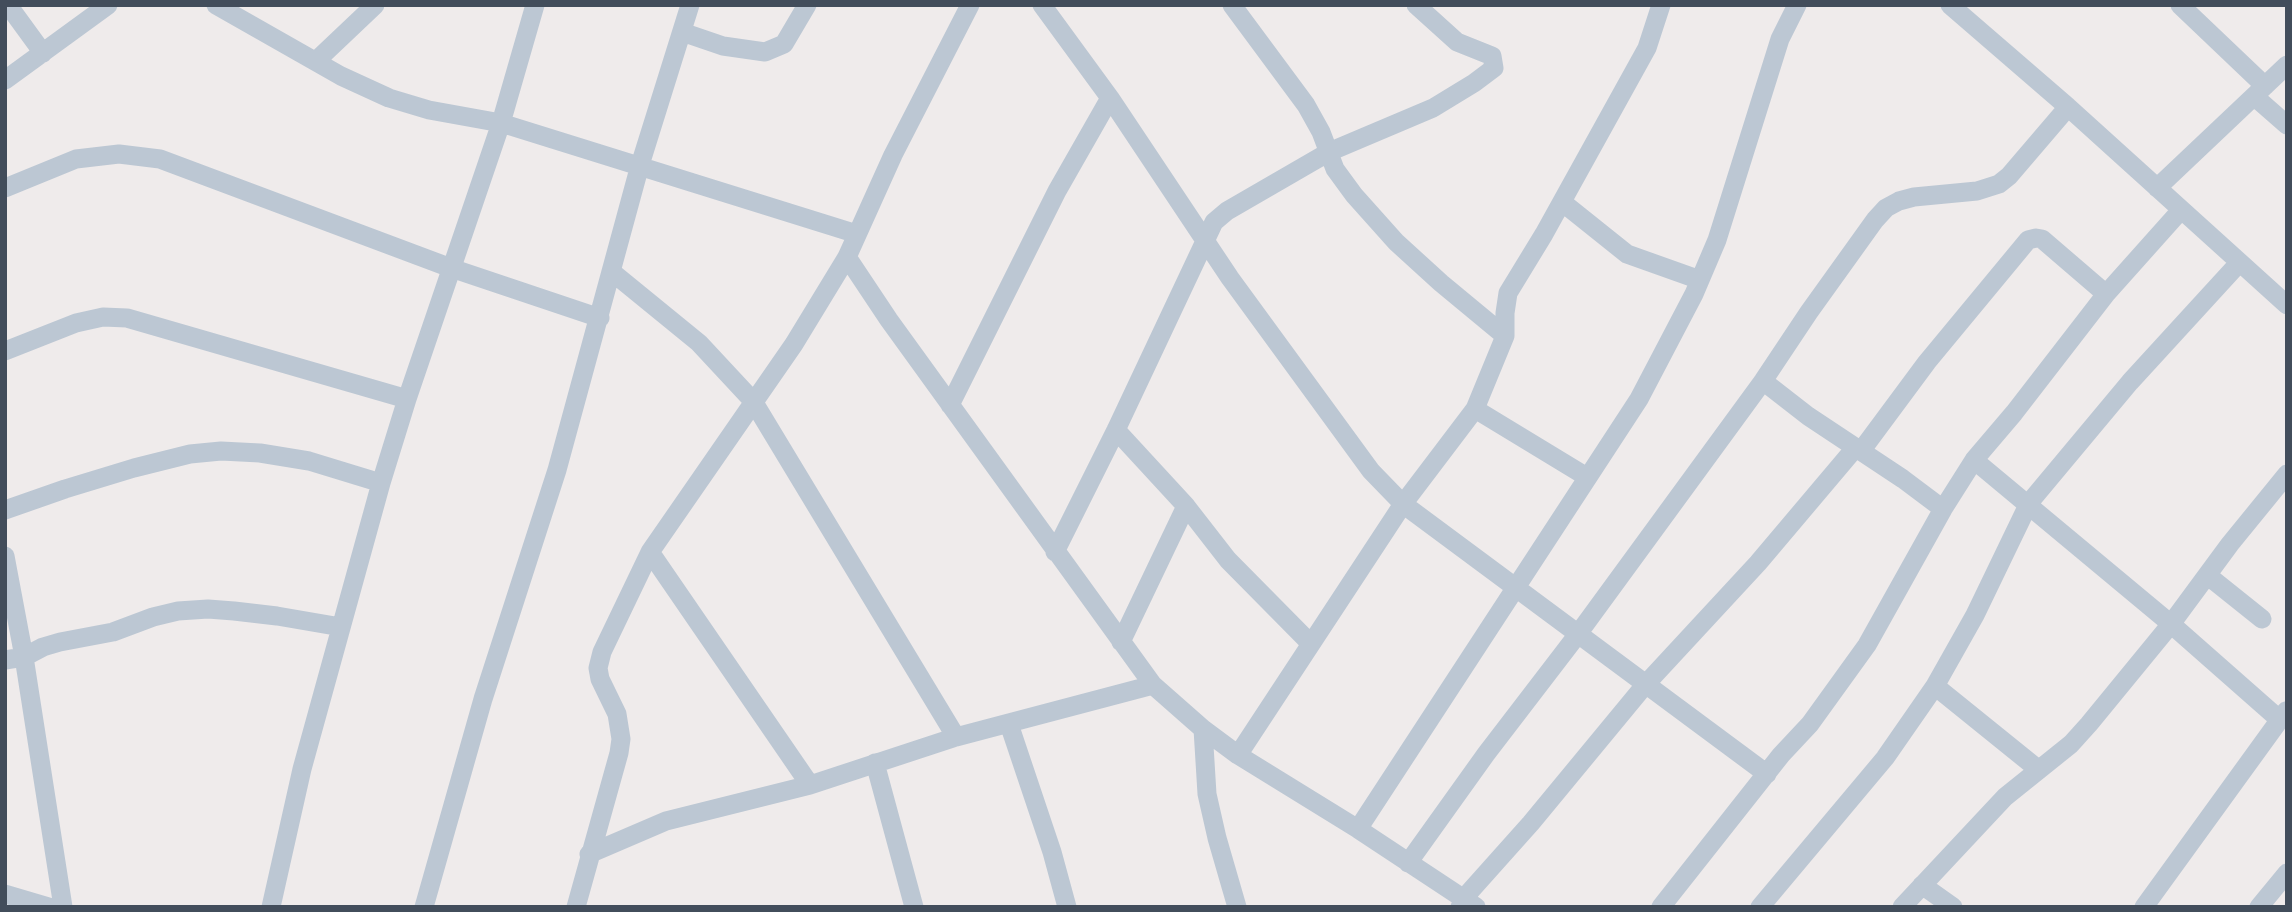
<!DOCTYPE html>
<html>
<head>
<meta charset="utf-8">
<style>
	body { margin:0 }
	#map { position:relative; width:2292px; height:912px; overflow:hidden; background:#efebeb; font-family:Manrope,sans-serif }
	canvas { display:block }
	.frame { position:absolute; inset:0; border:7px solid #424d5b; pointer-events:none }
</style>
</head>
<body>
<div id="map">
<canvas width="2292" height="912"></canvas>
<div class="frame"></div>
</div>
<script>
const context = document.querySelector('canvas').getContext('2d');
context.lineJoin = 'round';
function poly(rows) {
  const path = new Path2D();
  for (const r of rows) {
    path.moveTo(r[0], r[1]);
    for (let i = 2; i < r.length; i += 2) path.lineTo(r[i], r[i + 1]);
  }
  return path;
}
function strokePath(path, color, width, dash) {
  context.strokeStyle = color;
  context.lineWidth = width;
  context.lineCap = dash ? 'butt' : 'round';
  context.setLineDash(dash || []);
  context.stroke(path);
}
strokePath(poly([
	[8,5,43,53],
	[216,5,341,76,389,98,429,110,501,123,857,234],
	[1042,5,1110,98,1230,278,1371,471,1403,504,1767,774],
	[1232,5,1306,105,1321,132,1335,169,1354,195,1396,242,1441,283,1505,336],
	[1950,5,2068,107,2287,305],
	[2180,5,2265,86],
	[682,32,723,46,765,52,784,44,807,5],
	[316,61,375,5],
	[5,80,108,5],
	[2255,97,2287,125],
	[5,188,76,159,119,154,160,159,451,268,600,318],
	[2157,188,2287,65],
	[1562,202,1627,254,1700,280],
	[847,257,889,320,1153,685,1203,729,1238,755,1358,829,1476,907],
	[612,272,699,343,753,401,956,737],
	[5,351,76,323,103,317,127,318,407,399],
	[1763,381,1808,416,1903,479,1943,509],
	[950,405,1057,191,1110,98],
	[1475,409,1587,477],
	[1116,430,1186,506,1228,560,1311,644],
	[1861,451,1927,362,2028,240,2036,238,2042,239,2106,294],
	[1974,460,2171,624,2280,720],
	[5,510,65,489,134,468,190,454,221,451,260,453,309,461,381,483],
	[650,552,810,785],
	[1055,552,1116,430,1214,222,1227,211,1329,152,1433,108,1474,83,1494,68,1492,56,1457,42,1416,5],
	[5,556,24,657,63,907],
	[2207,575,2262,619],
	[1121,642,1186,506],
	[5,660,24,657,43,647,60,642,113,632,153,617,178,611,208,609,234,611,277,616,341,627],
	[1935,686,2039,770],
	[1009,724,1052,852,1067,907],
	[1203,729,1207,794,1217,838,1237,907],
	[1238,755,1403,504,1475,409,1505,336,1505,313,1508,293,1544,234,1647,48,1661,5],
	[875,763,914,907],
	[1358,829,1639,399,1694,294,1717,240,1780,39,1797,5],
	[589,854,666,821,810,785,956,737,1153,685],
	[1408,863,1486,754,1578,634,1763,381,1809,312,1875,220,1886,208,1899,201,1914,197,1977,191,1999,184,2009,176,2068,107],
	[1922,885,1953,907],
	[5,894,49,907],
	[271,907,302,769,381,483,407,399,501,123,535,5],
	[424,907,483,699,557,470,640,165,690,5],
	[576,907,619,753,621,739,617,714,600,679,598,668,602,652,650,552,794,344,847,257,893,155,970,5],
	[1460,907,1464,898,1531,823,1645,685,1758,563,1856,447],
	[1661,907,1781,755,1810,724,1867,645,1943,509,1974,460,2014,413,2106,294,2181,210],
	[1760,907,1885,758,1935,686,1975,615,2029,503,2130,382,2239,263],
	[1902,907,2005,797,2071,744,2089,724,2171,624,2230,544,2287,474],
	[2144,907,2286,711],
	[2259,907,2287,873]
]), '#bcc7d3', 19);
</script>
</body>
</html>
